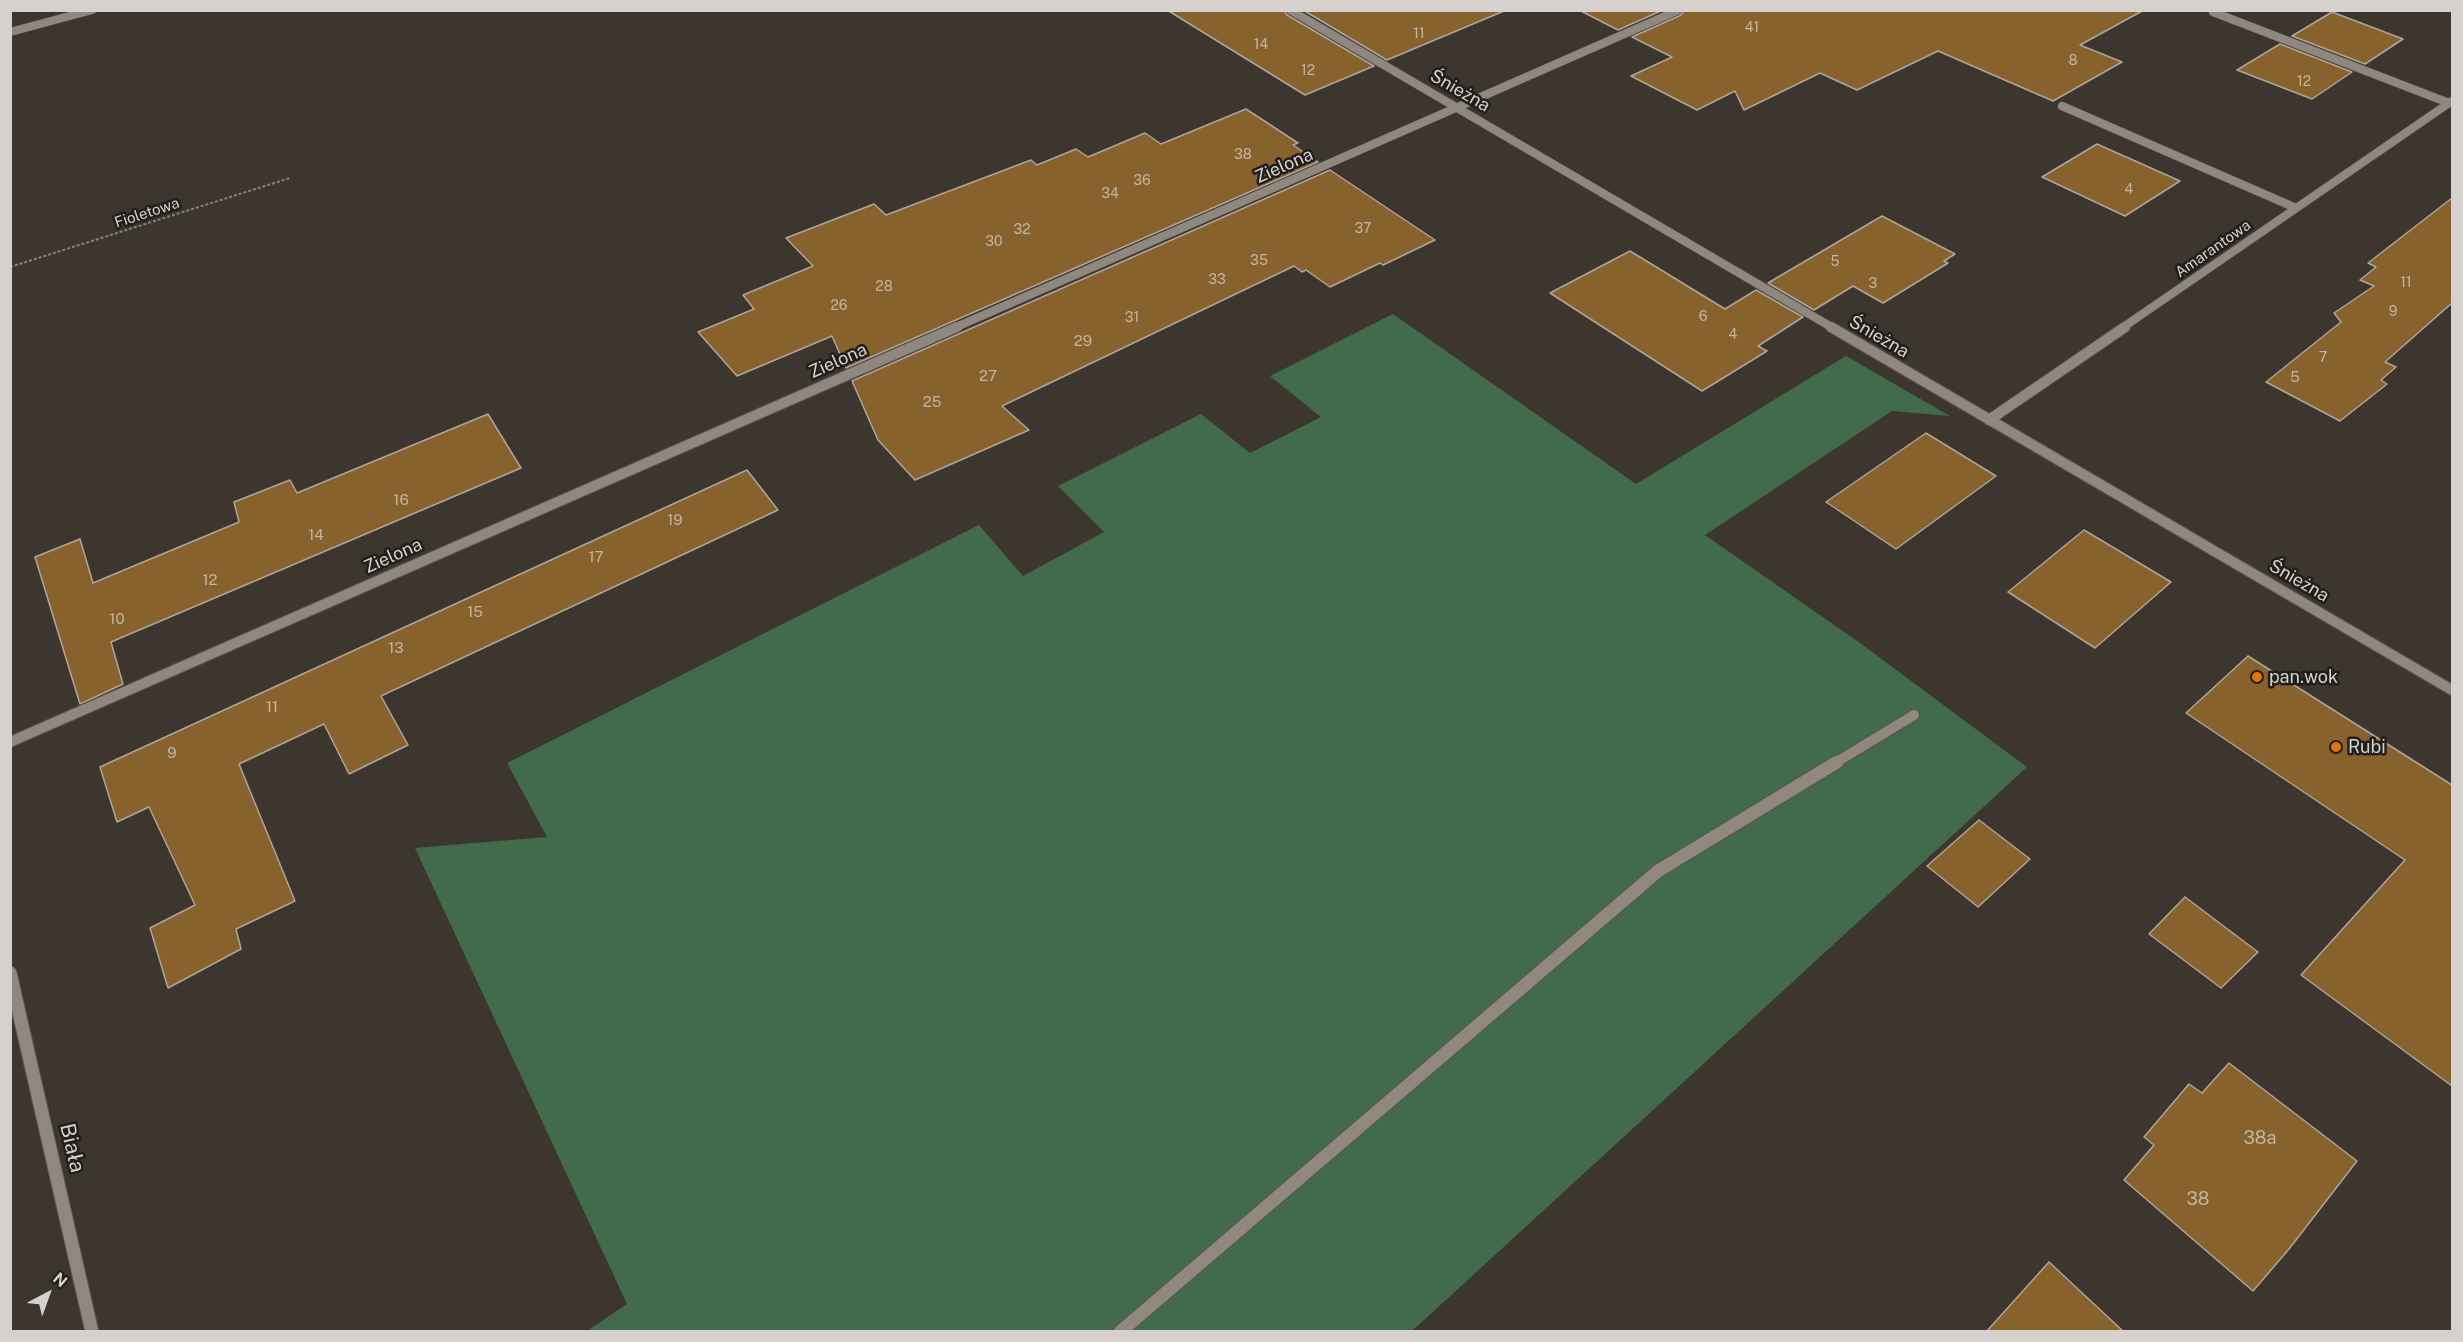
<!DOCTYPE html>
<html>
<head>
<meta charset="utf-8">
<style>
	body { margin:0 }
	#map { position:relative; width:2463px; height:1342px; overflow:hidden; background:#3d362e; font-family:"Public Sans",sans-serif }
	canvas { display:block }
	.frame { position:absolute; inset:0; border:12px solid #d6d1cc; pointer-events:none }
	.north { position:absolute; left:18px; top:1264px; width:60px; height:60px; -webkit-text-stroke:4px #211e1b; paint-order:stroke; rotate:41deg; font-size:16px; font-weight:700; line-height:24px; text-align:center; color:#d6d1cc }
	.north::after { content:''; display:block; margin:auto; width:21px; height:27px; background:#d6d1cc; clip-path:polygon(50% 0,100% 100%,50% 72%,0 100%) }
</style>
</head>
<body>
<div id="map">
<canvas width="2463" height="1342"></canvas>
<div class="frame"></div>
<div class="north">N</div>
</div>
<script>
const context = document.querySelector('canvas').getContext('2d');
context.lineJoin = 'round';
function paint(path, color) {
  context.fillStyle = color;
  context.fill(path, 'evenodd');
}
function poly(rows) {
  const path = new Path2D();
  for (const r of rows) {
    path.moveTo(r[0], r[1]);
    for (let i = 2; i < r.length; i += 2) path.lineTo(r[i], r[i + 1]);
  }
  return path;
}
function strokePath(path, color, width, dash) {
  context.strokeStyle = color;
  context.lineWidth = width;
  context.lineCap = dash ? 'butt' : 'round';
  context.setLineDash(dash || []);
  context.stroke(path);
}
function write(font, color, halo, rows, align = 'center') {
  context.font = font + ' "Public Sans",sans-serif';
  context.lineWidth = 5;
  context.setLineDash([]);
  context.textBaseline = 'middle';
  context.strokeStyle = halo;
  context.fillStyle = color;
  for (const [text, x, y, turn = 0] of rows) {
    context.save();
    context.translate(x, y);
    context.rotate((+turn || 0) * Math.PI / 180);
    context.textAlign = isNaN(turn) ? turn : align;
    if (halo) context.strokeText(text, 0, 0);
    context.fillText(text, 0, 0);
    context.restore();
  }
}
paint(poly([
	[1393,314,1636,484,1846,356,1950,416,1892,411,1705,535,1860,643,2027,767,1411,1332,587,1331,627,1304,415,848,547,837,507,763,979,525,1023,576,1104,532,1058,486,1201,414,1250,453,1321,417,1270,376]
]), '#416b4b');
const building = poly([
	[1167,10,1284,10,1287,15,1374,66,1305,95,1167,10],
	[1303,10,1504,10,1504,11,1387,60,1303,10],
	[1579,10,1663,10,1618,30,1579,10],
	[1685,10,2144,10,2080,45,2122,62,2053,101,1938,51,1857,90,1820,73,1744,110,1735,91,1697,110,1631,76,1672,57,1632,37,1681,15,1685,10],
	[2332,12,2403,39,2365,64,2292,36,2332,12],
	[2280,44,2352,72,2312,99,2237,70,2280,44],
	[1246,109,1298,143,1293,145,1318,162,846,368,832,336,737,376,698,332,754,309,743,295,813,266,786,238,874,204,886,215,1031,160,1037,165,1076,149,1088,157,1145,133,1161,144,1246,109],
	[2097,144,2180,181,2125,216,2042,177,2097,144],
	[1330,170,1435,240,1383,265,1380,263,1330,287,1306,270,1302,272,1294,266,1002,406,1029,430,915,480,878,440,852,381,1330,170],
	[2452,198,2452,303,2385,362,2396,367,2381,380,2387,384,2340,421,2266,382,2341,322,2334,313,2374,286,2360,280,2376,267,2368,263,2452,198],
	[1882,216,1955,254,1944,261,1948,263,1883,303,1853,286,1814,310,1768,283,1882,216],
	[1630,251,1725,309,1756,290,1803,317,1758,346,1767,351,1702,391,1550,293,1630,251],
	[488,414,521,468,111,642,123,684,80,704,35,557,80,539,93,583,239,522,234,502,290,480,297,493,488,414],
	[1926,433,1996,476,1896,549,1826,502,1926,433],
	[747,470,778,510,381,696,408,745,349,774,324,724,239,764,295,901,236,929,241,949,168,988,150,928,195,905,149,807,117,822,100,767,747,470],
	[2084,530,2171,582,2095,648,2008,592,2084,530],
	[2248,656,2452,785,2452,1086,2301,975,2405,860,2186,713,2248,656],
	[1979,820,2030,859,1978,907,1927,866,1979,820],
	[2185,897,2258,952,2221,988,2149,934,2185,897],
	[2229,1063,2357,1161,2289,1249,2253,1291,2124,1180,2154,1145,2144,1137,2189,1084,2202,1093,2229,1063],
	[2049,1262,2124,1332,1986,1332,2049,1262]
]);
paint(building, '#88622d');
strokePath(building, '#aea69d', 1.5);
const minorFar2 = poly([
	[1290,10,1833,328],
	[2213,12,2449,103],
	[10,32,92,10],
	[2062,106,2296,208],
	[954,328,1679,10],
	[2122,328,2452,101]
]);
const minorFar1 = poly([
	[1831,327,2452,690],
	[1989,420,2125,327],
	[10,742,957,327],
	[1835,763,1914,715]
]);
const minor = poly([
	[10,973,92,1332],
	[1120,1332,1658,871,1837,762]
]);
strokePath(minorFar2, '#59534d', 9);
strokePath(minorFar1, '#59534d', 12);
strokePath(minor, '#59534d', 15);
strokePath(poly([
	[10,267,290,178]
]), '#88827b', 2, [3, 2]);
strokePath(minorFar2, '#90877f', 8);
strokePath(minorFar1, '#90877f', 10);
strokePath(minor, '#90877f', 13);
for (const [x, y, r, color] of [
	[2257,677,6,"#e8710a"],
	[2336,747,6,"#e8710a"]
]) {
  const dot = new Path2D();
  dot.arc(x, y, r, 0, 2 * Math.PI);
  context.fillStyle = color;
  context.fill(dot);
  strokePath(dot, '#211e1b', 2);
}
write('14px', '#c2b5a4', null, [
	["41",1752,28],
	["11",1419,34],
	["14",1261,45],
	["8",2073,61],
	["12",1308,71],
	["12",2304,82],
	["38",1243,155],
	["36",1142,181],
	["4",2129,190],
	["34",1110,194],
	["37",1363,229],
	["32",1022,230],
	["30",994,242],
	["35",1259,261],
	["5",1835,262],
	["33",1217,280],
	["11",2406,283],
	["3",1873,284],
	["28",884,287],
	["26",839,306],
	["9",2393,312],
	["6",1703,317],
	["31",1132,318],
	["4",1733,335]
]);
write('15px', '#d6d1cc', '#211e1b', [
	["Fioletowa",147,213,-18],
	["Amarantowa",2213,249,-35]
]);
write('15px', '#c2b5a4', null, [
	["29",1083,341],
	["7",2323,357],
	["27",988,376],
	["5",2295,377],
	["25",932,402],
	["16",401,500],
	["19",675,520],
	["14",316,535],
	["17",596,557],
	["12",210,580],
	["15",475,612],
	["10",117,619],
	["13",396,648],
	["11",272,707],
	["9",172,753]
]);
write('18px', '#d6d1cc', '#211e1b', [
	["Śnieżna",1460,91,30],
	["Zielona",1284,166,-24],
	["Śnieżna",1879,337,30],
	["Zielona",838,361,-24],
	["Zielona",393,556,-24],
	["Śnieżna",2299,581,30]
]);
write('18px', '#d6d1cc', '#211e1b', [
	["pan.wok",2269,677],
	["Rubi",2348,747]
], 'left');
write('18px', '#c2b5a4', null, [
	["38a",2260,1138],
	["38",2198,1199]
]);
write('21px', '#d6d1cc', '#211e1b', [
	["Biała",72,1148,77]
]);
</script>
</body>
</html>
